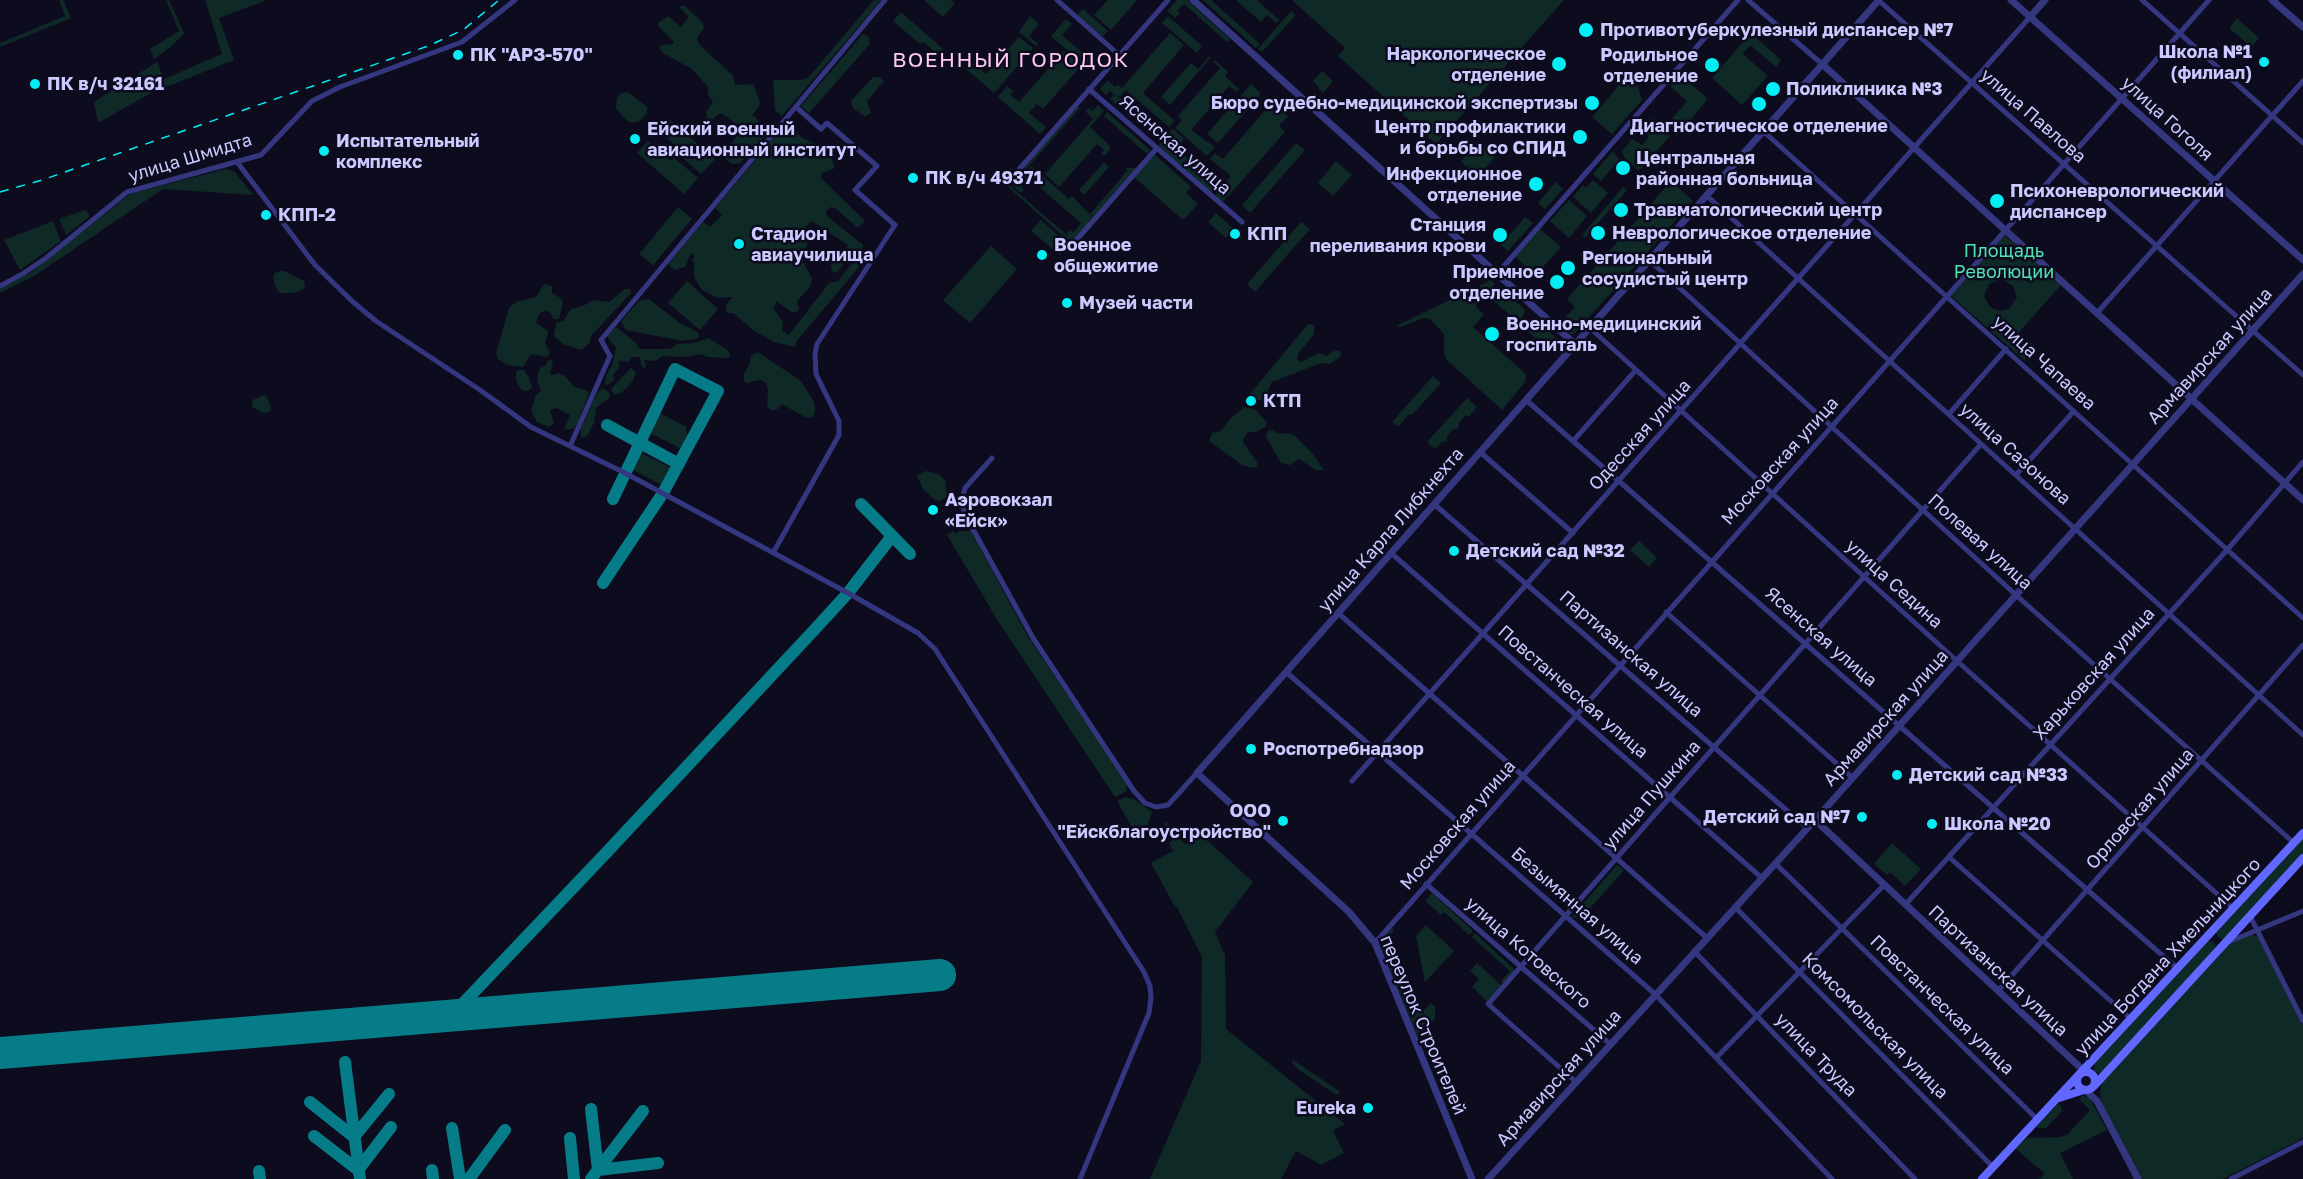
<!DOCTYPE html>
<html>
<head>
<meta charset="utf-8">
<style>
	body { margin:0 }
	canvas { display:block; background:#0d0b1e }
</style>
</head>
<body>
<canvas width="2303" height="1179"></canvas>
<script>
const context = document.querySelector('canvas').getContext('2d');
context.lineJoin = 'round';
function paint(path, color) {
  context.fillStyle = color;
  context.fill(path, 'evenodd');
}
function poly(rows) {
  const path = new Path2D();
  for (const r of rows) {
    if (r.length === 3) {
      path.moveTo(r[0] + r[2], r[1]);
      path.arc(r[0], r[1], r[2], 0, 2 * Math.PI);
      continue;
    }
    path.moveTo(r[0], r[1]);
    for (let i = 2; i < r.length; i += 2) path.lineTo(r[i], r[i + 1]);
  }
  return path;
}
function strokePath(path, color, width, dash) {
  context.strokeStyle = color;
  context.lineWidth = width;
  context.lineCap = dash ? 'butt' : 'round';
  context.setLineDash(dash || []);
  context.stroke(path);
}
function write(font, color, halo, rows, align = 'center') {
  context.font = font + ' "Golos Text",sans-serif';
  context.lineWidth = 5;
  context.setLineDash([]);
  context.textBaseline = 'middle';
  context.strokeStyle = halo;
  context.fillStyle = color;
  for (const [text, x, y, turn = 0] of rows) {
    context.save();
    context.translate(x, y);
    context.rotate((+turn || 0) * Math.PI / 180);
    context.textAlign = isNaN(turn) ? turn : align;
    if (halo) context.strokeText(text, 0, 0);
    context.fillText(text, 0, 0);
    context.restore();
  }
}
paint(poly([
	[59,0,63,0,71,18,0,47,0,43,65,16],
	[166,0,169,0,184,33,173,45,154,59,150,49,179,31],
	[205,0,267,0,219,18,234,60,151,93,98,123,94,102,157,62,164,79,222,54],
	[874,0,881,0,782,116,775,110,773,80,801,80,808,78],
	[924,0,951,0,955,3,943,17],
	[1108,0,1137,0,1111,30,1094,15],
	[1177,0,1187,0,1230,39,1227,42,1184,4,1177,11,1180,14,1175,18,1167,11],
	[1203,0,1211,0,1260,44,1256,48],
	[1236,0,1257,0,1279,20,1277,23,1267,15,1261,22],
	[1292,0,1564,0,1436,144,1338,56,1345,48],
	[684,5,703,23,704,28,697,38,699,44,733,76,735,85,753,84,760,102,759,107,752,115,762,124,765,136,740,163,732,164,721,155,743,129,721,113,713,119,707,119,706,112,713,102,708,95,708,87,692,69,663,53,659,48,661,45,673,44,674,42,658,26,658,23,668,16,681,27,689,17,679,7],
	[1083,9,1108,31,1103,37,1077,15],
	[1291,11,1296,15,1262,52,1258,49],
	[901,12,943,49,936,58,933,55,934,51,924,42,920,44,893,21],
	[1030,16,1039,24,1029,36,1038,44,1036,46,1019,32],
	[1168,16,1202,46,1197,53,1162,23],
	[2237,18,2259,38,2251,47,2229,28],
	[1066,19,1072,24,1062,35,1093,62,1091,64,1097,70,1095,71,1085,62,1083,64,1051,36],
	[1170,33,1184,45,1143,93,1175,121,1169,127,1126,90,1120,97,1114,94,1122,100,1117,105,1110,99,1114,95,1110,91,1106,95,1100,89,1108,80,1115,87,1118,85,1122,88],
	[1751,33,1781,60,1776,67,1750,45,1743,54,1768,76,1742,105,1712,78],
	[863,34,868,36,870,44,809,113,801,106],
	[1019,37,1033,48,994,93,966,69,976,58,980,61,976,65,986,74],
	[1064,51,1081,66,1043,109,1037,104,1029,113,1046,127,1040,134,998,97,1007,86,1013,91,1010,95,1019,102],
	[1210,56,1211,57,1170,105,1161,97,1191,63,1198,69],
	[1215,60,1228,72,1225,76,1239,89,1237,92,1229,86,1191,130,1215,147,1207,156,1175,128,1182,120,1178,116,1220,68,1213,62],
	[1322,71,1333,81,1323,93,1313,81],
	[1681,76,1705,96,1707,100,1677,136,1666,126,1687,101,1670,86],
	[873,77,879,77,884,81,867,101,871,113,865,117,853,108,851,101],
	[1631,81,1638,87,1642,100,1612,134,1592,117,1622,82],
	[1251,84,1261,94,1218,143,1207,134],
	[628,92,647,107,647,114,638,122,632,123,626,120,616,108,617,98,621,93],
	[1265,96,1272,103,1278,96,1288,104,1282,111,1288,116,1279,126,1285,132,1223,202,1215,195,1231,176,1210,159,1215,153,1223,159,1268,107,1262,101],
	[1098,105,1104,111,1090,127,1109,145,1110,149,1105,156,1101,154,1104,150,1097,144,1059,187,1045,174,1093,119,1086,112,1089,108,1093,111],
	[1078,106,1080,108,1012,185,1010,183],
	[1107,112,1150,150,1147,154,1104,116],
	[668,118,715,159,701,174,678,154,681,150,657,130],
	[1651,118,1670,136,1641,169,1638,170,1624,157,1622,151,1632,139,1642,145,1649,137,1642,129],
	[782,128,785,131,795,131,801,137,813,143,832,160,835,168,822,173,821,178,865,221,860,226,857,227,835,208,831,207,826,211,827,216,863,245,861,259,859,267,796,342,795,347,774,342,753,330,733,313,727,313,725,306,733,297,717,298,701,289,694,277,694,262,692,260,695,256,691,253,685,267,675,270,668,264,703,222,710,227,722,215,715,208],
	[812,221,848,245,831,265,832,271,835,273,838,271,852,253,857,257,838,281,829,283,789,335,782,331,783,322,774,309,776,301,793,313,799,310,797,301,810,287,812,278,803,262,803,251,808,244,799,233],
	[1173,129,1184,139,1176,148,1218,185,1211,192,1158,146],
	[648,141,671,161,674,158,698,178,684,194,637,153],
	[1478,142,1485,148,1482,151,1486,149,1495,157,1478,177,1468,168,1471,165,1467,167,1461,161],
	[1296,143,1305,150,1250,213,1242,205],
	[1613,151,1619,160,1601,181,1593,174],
	[1154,154,1191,187,1186,193,1198,204,1185,218,1182,219,1134,177],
	[1336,161,1352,175,1333,196,1318,183],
	[1104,162,1109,167,1084,195,1079,190],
	[1031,166,1069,199,1072,196,1093,218,1071,243,1007,186,1008,184,1069,237,1067,233,1070,230,1073,233,1081,223,1029,178,1021,187,1024,190,1021,193,1013,186],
	[1125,168,1137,168,1093,217,1090,214,1128,170],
	[226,169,235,172,253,195,163,189,34,276,0,293,0,288,30,273,130,194],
	[1593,180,1608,193,1591,213,1573,197,1583,185,1586,188],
	[1671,181,1693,201,1574,334,1570,334,1559,324,1575,307,1567,299],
	[1556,182,1563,189,1545,209,1538,203],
	[1623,187,1627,190,1585,238,1582,235],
	[1569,200,1587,216,1569,238,1550,221],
	[678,207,692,219,653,265,639,254],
	[85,210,89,213,89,217,66,235,59,219],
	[1216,213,1234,229,1226,238,1208,222],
	[1525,217,1533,223,1508,251,1501,245],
	[1041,220,1062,239,1056,246,1063,252,1060,255,1031,231],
	[53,221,61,241,20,270,4,240],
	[1301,222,1310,229,1255,292,1247,284],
	[1539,228,1561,247,1536,275,1514,256],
	[2003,234,2061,285,2019,332,2036,347,2024,360,1950,295],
	[2001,279,2013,286,2017,297,2009,309,1999,311,1990,307,1984,296,1989,284],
	[991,246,1017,269,970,323,943,300],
	[280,271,284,271,304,281,305,288,294,293,280,293,276,288,273,277,275,273],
	[1491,280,1495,284,1475,306,1484,314,1473,327,1526,374,1525,382,1502,410,1447,360,1444,354,1444,334,1430,319,1424,318,1400,327,1396,326],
	[687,281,718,309,700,330,668,303],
	[544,284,552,286,552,293,561,298,563,303,559,319,554,319,550,312,544,311,539,314,536,323,547,330,548,334,545,343,550,353,547,357,531,354,523,367,507,365,498,359,496,353,509,308,516,302,536,297],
	[625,289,630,289,631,293,591,336,590,342,584,348,581,350,563,344,554,336,556,323,563,321,571,309,583,306,593,300,609,302],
	[1502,289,1525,310,1524,315,1518,322,1489,297,1495,290,1498,293],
	[649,299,681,324,694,330,698,333,699,338,683,341,626,330,621,322,627,314,639,301],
	[1524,322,1535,329,1540,323,1557,339,1548,349,1521,325],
	[1308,324,1312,324,1314,326,1314,334,1298,354,1297,359,1301,362,1319,353,1326,356,1334,351,1340,351,1341,356,1330,364,1321,363,1272,382,1265,397,1258,401,1250,394],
	[616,327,635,342,640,349,670,349,677,344,694,343,708,338,729,351,730,356,729,358,706,357,702,354,686,357,662,356,656,361,644,360,646,366,644,369,641,365,640,357,631,357,629,362,618,361,620,367,613,374,614,380,607,385,605,384,606,375,612,366,616,347,610,341,607,335],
	[758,352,801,381,814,402,815,412,812,418,805,417,782,404,776,410,771,410,767,406,768,390,766,383,761,380,746,383,744,380,744,374,749,365,751,356],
	[549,360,553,361,550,373,552,375,559,373,565,376,574,387,588,391,589,393,577,424,572,429,564,429,570,415,557,408,550,410,554,423,549,427,537,422,531,410,536,395,541,391,537,380,538,374,540,368,545,366],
	[631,368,636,373,632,382,621,393,614,395,611,389],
	[518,370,524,370,529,378,532,387,528,391,522,390,516,381,516,373],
	[1433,376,1441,383,1412,415,1409,414,1398,427,1392,422],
	[602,388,609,392,610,397,596,408,594,423,587,436,581,438,581,428,596,395],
	[263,395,267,396,271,408,269,412,263,413,252,407,252,403,253,400],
	[1467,398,1477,407,1469,417,1466,415,1459,423,1458,429,1453,429,1447,436,1447,441,1442,442,1435,449,1427,442],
	[1244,407,1256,410,1267,423,1265,427,1256,432,1248,432,1243,439,1243,442,1257,462,1257,466,1254,468,1242,465,1209,441,1212,433,1221,431,1230,419],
	[658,412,686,427,688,442,684,450,648,432],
	[1272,430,1279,434,1287,433,1294,435,1311,452,1324,470,1316,470,1299,459,1290,465,1281,463,1266,437,1268,431],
	[639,452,674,469,666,483,660,484,631,469],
	[926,471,939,474,945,480,947,497,940,501,935,500,923,489,917,476],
	[953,531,955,534,959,531,971,531,1027,635,1127,784,1126,792,1115,797,998,621,947,535],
	[1639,541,1657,558,1649,567,1630,550],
	[1125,797,1134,799,1152,812,1147,826,1135,833,1117,801],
	[1166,821,1174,833,1186,844,1198,832,1253,882,1215,932,1225,955,1226,1029,1345,1124,1333,1131,1344,1153,1321,1165,1296,1151,1281,1179,1150,1179,1201,1061,1202,957,1177,907,1175,907,1151,863,1173,851,1169,843,1173,840,1164,824],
	[2303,839,2303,854,2223,940,2220,939,2216,933],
	[1892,843,1921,869,1905,886,1890,872,1887,875,1874,864],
	[1617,865,1624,870,1585,914,1581,911,1574,919,1572,916],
	[1432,893,1473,931,1469,935,1444,912,1441,915,1425,901],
	[1426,925,1454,951,1425,982,1416,936],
	[1392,928,1394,931,1385,941,1399,953,1393,960,1407,973,1401,980,1414,992,1408,1000,1422,1012,1431,1003,1435,1007,1435,1019,1419,1037,1417,1035,1379,942],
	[1475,933,1516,971,1504,984,1501,981,1510,971,1472,937],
	[2251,934,2258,937,2303,1025,2303,1138,2223,1179,2142,1179,2102,1103,2100,1094,2102,1083,2229,945],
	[2208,941,2214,942,2216,949,2100,1074,2094,1071,2095,1061],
	[1477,963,1503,987,1488,1002,1472,987,1479,979,1470,971],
	[1293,1060,1339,1091,1339,1094,1335,1094,1299,1070,1292,1062],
	[2083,1095,2090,1099,2107,1130,2060,1153,2073,1179,2039,1179,2045,1174,2015,1148,2027,1138,2061,1137,2068,1134,2090,1110,2079,1099],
	[2060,1104,2062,1111,2046,1128,2037,1128,2036,1127,2057,1105]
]), '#0e2926');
strokePath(poly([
	[607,425,679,464],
	[861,504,910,554],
	[603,583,663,493,718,391,675,369,613,499],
	[452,1015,606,853,816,628,848,593,892,536],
	[345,1062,360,1179],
	[310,1102,354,1137,389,1094],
	[591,1109,598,1170,658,1163],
	[452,1128,460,1179],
	[314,1136,358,1170,391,1127],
	[570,1138,574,1179],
	[432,1170,433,1179],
	[259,1171,260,1179],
	[469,1179,505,1130],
	[591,1179,643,1111]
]), '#067c89', 12);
strokePath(poly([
	[0,1053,940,975]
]), '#067c89', 32);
strokePath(poly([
	[1057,0,1119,55],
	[1748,0,1822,64],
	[1878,0,2303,375],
	[2142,0,2303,143],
	[1089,89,1242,222],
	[1763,131,2303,618],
	[237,162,315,265,353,302,376,321,480,390,531,427,625,473,848,593,918,633,935,649,1144,972,1150,986,1151,998,1149,1013,1080,1179],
	[1008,182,1168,0],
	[1706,195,2303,735],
	[1072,245,1157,148],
	[1649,260,2016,595,2294,843],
	[1497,274,1738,0],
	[0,286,24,273,46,258,127,192,261,155,312,101,340,87,462,42,515,0],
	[2097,313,2303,81],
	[1590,328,1957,661,2234,909],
	[1526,400,2178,969],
	[1949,414,2006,349],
	[1573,441,1636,370],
	[570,446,610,356,601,340,885,0],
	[1480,452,1573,533],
	[992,458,965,488,962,498,964,513,1033,638,1134,791,1145,803,1156,807,1168,805,1197,773],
	[2016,475,2074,411],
	[1434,504,1807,828],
	[773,553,839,435,839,421,816,374,815,354,817,344,895,225,855,190,877,166,827,123,821,129,796,107],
	[1391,553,1762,878],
	[1666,612,1853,778],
	[1338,613,1707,938],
	[1286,672,1655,994,1832,1179],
	[1352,781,2030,17],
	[1949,857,2131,1019],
	[1775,863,2037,1119],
	[1426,884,1610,1044],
	[1905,905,2227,550,2303,462],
	[1735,907,1993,1167],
	[2250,916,2303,1021],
	[1375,943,2209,0],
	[2226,943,2303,911],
	[1694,951,1915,1179],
	[1998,991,2303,645],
	[1717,1057,1884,885],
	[1576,1082,1488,1004,1981,444],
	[2231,1179,2303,1142]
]), '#34377f', 5);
strokePath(poly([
	[1193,0,1575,344],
	[2011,0,2303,260],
	[2272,0,2303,27],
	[2030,17,2045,0],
	[1822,64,2303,500],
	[1815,820,2083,1070],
	[2085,1090,2097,1101,2138,1179],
	[1472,1179,1375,943,1349,912,1197,773,1879,0],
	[1488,1179,1815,820,2303,274]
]), '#34377f', 7);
strokePath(poly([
	[2086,1081,9],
	[2094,1086,2303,858],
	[2059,1098,2084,1090],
	[1982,1179,2303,833]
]), '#6068ff', 8);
strokePath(poly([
	[0,192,42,180,428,46,463,30,499,0]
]), '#00eef4', 1.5, [9, 8]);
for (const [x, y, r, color] of [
	[1586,30,8,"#00eef4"],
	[458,55,6,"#00eef4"],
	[2264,62,6,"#00eef4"],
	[1559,64,8,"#00eef4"],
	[1712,65,8,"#00eef4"],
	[35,84,6,"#00eef4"],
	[1773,89,8,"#00eef4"],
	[1592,103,8,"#00eef4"],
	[1759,104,8,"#00eef4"],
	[1580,137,8,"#00eef4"],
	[635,139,6,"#00eef4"],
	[324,151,6,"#00eef4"],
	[1623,168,8,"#00eef4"],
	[913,178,6,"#00eef4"],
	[1536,184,8,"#00eef4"],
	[1997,201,8,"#00eef4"],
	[1621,210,8,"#00eef4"],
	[266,215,6,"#00eef4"],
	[1598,233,8,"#00eef4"],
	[1235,234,6,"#00eef4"],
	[1500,235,8,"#00eef4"],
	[739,244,6,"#00eef4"],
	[1042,255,6,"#00eef4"],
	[1568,268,8,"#00eef4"],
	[1557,282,8,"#00eef4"],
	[1067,303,6,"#00eef4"],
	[1492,334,8,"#00eef4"],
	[1251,401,6,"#00eef4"],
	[933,510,6,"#00eef4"],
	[1454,551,6,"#00eef4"],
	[1251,749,6,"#00eef4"],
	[1897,775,6,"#00eef4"],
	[1862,817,6,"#00eef4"],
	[1283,821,6,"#00eef4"],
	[1932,824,6,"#00eef4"],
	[1368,1108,6,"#00eef4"]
]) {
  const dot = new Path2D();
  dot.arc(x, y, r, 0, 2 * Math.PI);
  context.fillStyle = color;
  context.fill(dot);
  strokePath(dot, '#0d0b1e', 2);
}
write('bold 18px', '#cbc9ff', '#0d0b1e', [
	["Противотуберкулезный диспансер №7",1600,30],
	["Школа №1",2252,52,"right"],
	["(филиал)",2252,73,"right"],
	["Наркологическое",1546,54,"right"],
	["отделение",1546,75,"right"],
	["ПК \"АРЗ-570\"",470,55],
	["Родильное",1698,55,"right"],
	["отделение",1698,76,"right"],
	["ПК в/ч 32161",47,84],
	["Поликлиника №3",1786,89],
	["Бюро судебно-медицинской экспертизы",1578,103,"right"],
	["Диагностическое отделение",1759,126,"center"],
	["Центр профилактики",1566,127,"right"],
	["и борьбы со СПИД",1566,148,"right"],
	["Ейский военный",647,129],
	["авиационный институт",647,150],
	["Испытательный",336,141],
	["комплекс",336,162],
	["Центральная",1636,158],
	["районная больница",1636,179],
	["Инфекционное",1522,174,"right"],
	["отделение",1522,195,"right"],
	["ПК в/ч 49371",925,178],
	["Психоневрологический",2010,191],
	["диспансер",2010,212],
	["Травматологический центр",1634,210],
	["КПП-2",278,215],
	["Станция",1486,225,"right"],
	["переливания крови",1486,246,"right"],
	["Неврологическое отделение",1612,233],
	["Стадион",751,234],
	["авиаучилища",751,255],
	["КПП",1247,234],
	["Военное",1054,245],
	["общежитие",1054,266],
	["Региональный",1582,258],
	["сосудистый центр",1582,279],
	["Приемное",1544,272,"right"],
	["отделение",1544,293,"right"],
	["Музей части",1079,303],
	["Военно-медицинский",1506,324],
	["госпиталь",1506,345],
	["КТП",1263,401],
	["Аэровокзал",945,500],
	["«Ейск»",945,521],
	["Детский сад №32",1466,551],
	["Роспотребнадзор",1263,749],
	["Детский сад №33",1909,775],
	["ООО",1271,811,"right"],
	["\"Ейскблагоустройство\"",1271,832,"right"],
	["Детский сад №7",1850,817,"right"],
	["Школа №20",1944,824],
	["Eureka",1356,1108,"right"]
], 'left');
write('18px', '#cbc9ff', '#0d0b1e', [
	["улица Павлова",2033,116,41],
	["улица Гоголя",2167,119,42],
	["Ясенская улица",1175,145,41],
	["улица Шмидта",190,158,-17],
	["Армавирская улица",2210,356,-48],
	["улица Чапаева",2044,363,42],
	["Одесская улица",1640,435,-48],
	["улица Сазонова",2015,454,42],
	["Московская улица",1780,461,-48],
	["улица Карла Либкнехта",1391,530,-49],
	["Полевая улица",1980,542,42],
	["улица Седина",1894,584,42],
	["Ясенская улица",1821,637,41],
	["Партизанская улица",1631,654,41],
	["Харьковская улица",2094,674,-48],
	["Повстанческая улица",1573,692,41],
	["Армавирская улица",1886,718,-48],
	["улица Пушкина",1652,795,-49],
	["Орловская улица",2140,809,-49],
	["Московская улица",1458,825,-49],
	["Безымянная улица",1577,906,41],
	["улица Котовского",1528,953,41],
	["улица Богдана Хмельницкого",2168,957,-47],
	["Партизанская улица",1998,971,43],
	["Повстанческая улица",1942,1005,44],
	["переулок Строителей",1423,1025,67],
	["Комсомольская улица",1875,1026,45],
	["улица Труда",1816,1055,46],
	["Армавирская улица",1559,1078,-48]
]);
write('18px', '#51e2b3', '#0d0b1e', [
	["Площадь",2004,251],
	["Революции",2004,272]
]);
context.letterSpacing = '1.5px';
write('21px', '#ffcbf0', '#0d0b1e', [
	["ВОЕННЫЙ ГОРОДОК",1011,60]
]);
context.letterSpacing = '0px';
</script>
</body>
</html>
